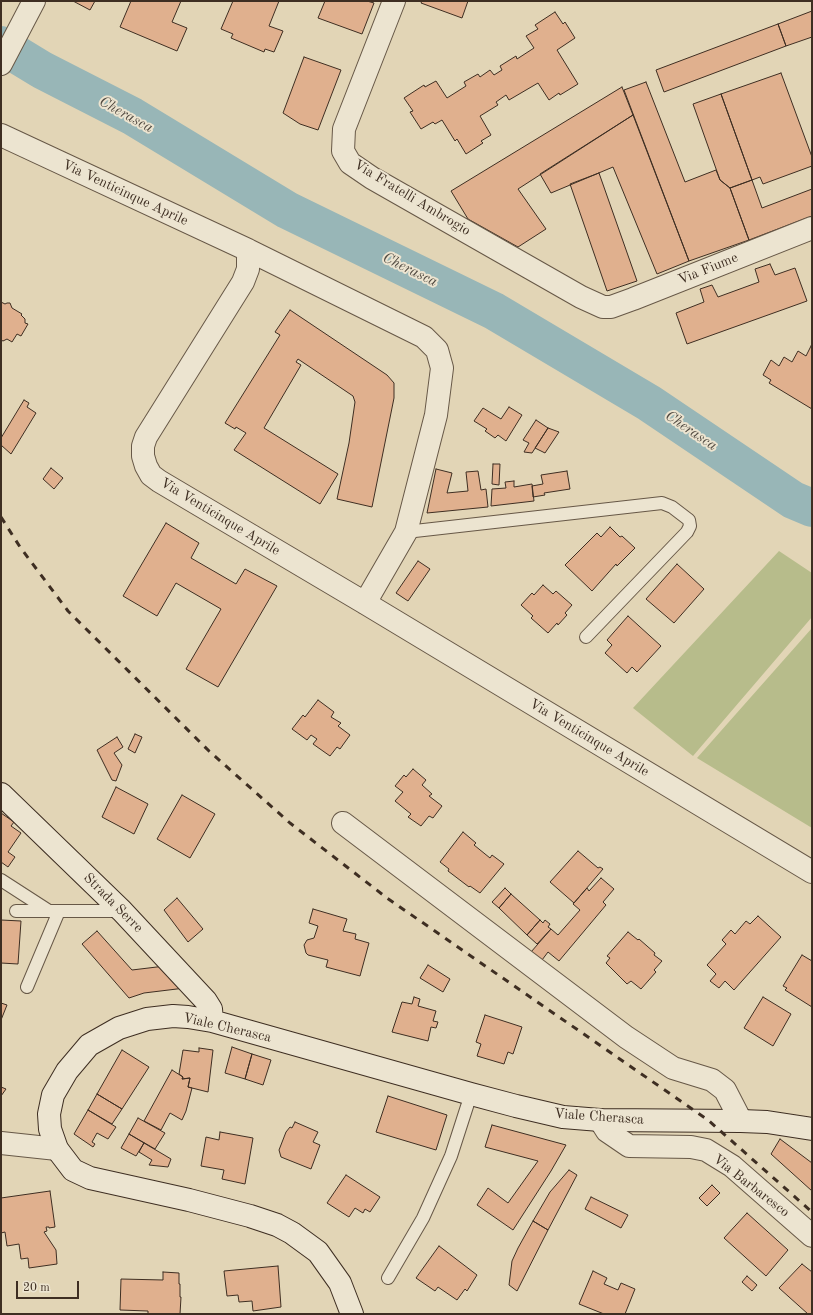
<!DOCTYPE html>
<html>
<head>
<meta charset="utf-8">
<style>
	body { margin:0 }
	#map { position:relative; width:813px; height:1315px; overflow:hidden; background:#e2d5b6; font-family:"Old Standard TT",serif }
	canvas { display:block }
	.frame { position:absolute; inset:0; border:2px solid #3e2e22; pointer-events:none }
	.scale { position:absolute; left:16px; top:1281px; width:63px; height:18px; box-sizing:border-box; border:2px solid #3e2e22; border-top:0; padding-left:5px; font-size:12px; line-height:14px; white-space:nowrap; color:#3e2e22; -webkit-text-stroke:3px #ece4d0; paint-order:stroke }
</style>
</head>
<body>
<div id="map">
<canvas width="813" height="1315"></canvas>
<div class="frame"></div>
<div class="scale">20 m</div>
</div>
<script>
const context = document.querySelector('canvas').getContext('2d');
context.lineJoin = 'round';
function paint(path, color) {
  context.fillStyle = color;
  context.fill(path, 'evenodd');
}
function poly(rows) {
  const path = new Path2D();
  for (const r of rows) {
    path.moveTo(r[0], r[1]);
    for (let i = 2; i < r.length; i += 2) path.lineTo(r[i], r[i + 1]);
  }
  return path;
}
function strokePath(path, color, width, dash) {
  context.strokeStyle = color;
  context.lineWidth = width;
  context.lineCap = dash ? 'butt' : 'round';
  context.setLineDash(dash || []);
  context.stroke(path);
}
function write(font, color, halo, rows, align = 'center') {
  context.font = font + ' "Old Standard TT",serif';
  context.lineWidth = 4;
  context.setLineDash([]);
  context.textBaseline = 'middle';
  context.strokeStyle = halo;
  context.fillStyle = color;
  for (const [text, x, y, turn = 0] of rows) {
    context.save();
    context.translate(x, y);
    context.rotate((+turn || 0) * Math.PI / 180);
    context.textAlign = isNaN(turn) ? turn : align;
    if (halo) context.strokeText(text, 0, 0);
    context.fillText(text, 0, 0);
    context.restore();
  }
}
paint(poly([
	[779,551,812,573,812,617,693,756,633,708],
	[812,628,812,828,697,758]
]), '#b7bc8b');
strokePath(poly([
	[1,45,42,70,132,116,287,210,494,311,649,403,793,500,812,508]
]), '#98b6b7', 38);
const building = poly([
	[73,1,95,1,90,10,73,1],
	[131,1,181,1,172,22,187,28,177,51,120,27,131,1],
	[233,1,279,1,269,26,283,31,274,52,265,49,264,52,231,38,233,34,221,29,233,1],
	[325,1,367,1,374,3,362,34,318,18,325,1],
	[422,1,468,1,462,18,421,3,422,1],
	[812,11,812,37,786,46,778,24,812,11],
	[555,12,563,24,565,22,575,38,557,50,578,84,560,95,559,93,549,100,538,83,509,100,506,95,496,102,498,105,480,116,491,135,481,141,483,143,466,154,457,139,455,141,442,120,435,124,433,122,421,129,410,112,413,111,404,98,424,85,425,87,436,81,447,98,466,86,464,82,478,74,480,77,490,70,494,75,502,70,500,66,516,56,517,59,534,48,526,36,538,29,535,25,555,12],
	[778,24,786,46,664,92,656,70,778,24],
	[304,57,341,70,318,130,300,124,283,113,304,57],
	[781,73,812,157,812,166,763,184,760,177,752,180,721,94,781,73],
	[646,82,685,182,716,170,720,180,730,188,749,240,689,261,624,90,646,82],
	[622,87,633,115,518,189,546,229,518,247,468,219,451,191,622,87],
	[721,94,752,180,730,188,720,180,693,104,721,94],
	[633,115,689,261,657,274,613,167,551,193,540,174,633,115],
	[599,173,637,281,607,291,570,184,599,173],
	[752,180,762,208,812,189,812,216,749,240,730,188,752,180],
	[770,264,775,275,795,268,807,301,687,344,676,313,704,302,700,289,712,285,718,297,759,282,755,269,770,264],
	[1,302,5,304,7,303,10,303,12,308,22,314,21,315,25,319,25,323,28,324,21,336,17,334,12,342,7,339,3,341,1,340,1,302],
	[290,310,387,375,394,383,394,398,372,507,337,499,349,443,355,402,353,396,298,359,296,362,301,365,264,428,338,474,320,504,234,450,246,433,236,427,235,429,225,423,280,335,275,332,290,310],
	[811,346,812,347,812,409,769,383,771,380,763,375,771,360,779,366,784,357,792,362,798,351,806,356,811,346],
	[24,400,29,403,27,407,36,413,11,454,1,445,1,438,24,400],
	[509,407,522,415,506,441,498,435,495,438,485,431,487,429,474,421,483,408,501,419,509,407],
	[536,420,548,428,532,453,524,452,529,443,523,440,536,420],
	[548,428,559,432,545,453,535,448,548,428],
	[493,464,500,464,499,485,492,484,493,464],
	[51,468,63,478,54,489,43,479,51,468],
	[436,469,452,473,447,493,468,491,466,472,478,471,481,490,486,489,488,507,427,513,436,469],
	[567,471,570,489,544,493,545,495,533,497,532,486,543,484,541,475,567,471],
	[514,481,514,487,532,484,534,501,491,506,492,489,506,488,505,482,514,481],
	[166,523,199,543,191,558,236,584,245,569,277,586,218,687,186,669,221,609,176,583,157,616,123,596,166,523],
	[610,527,620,537,622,536,635,548,617,566,616,564,592,591,565,565,597,533,601,537,610,527],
	[418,561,430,569,408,601,396,593,418,561],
	[677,564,704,589,674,623,646,599,677,564],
	[543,585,553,594,556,591,572,605,565,613,567,615,558,625,557,623,548,633,531,618,533,616,521,605,532,593,534,595,543,585],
	[628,616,661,646,637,672,632,667,627,673,605,653,612,645,607,640,628,616],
	[318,700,334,712,331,717,341,723,338,726,350,735,340,749,337,747,330,756,313,744,317,739,311,735,307,740,292,729,303,715,305,717,318,700],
	[135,734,142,737,135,753,128,749,135,734],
	[117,737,123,747,114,753,122,765,116,781,112,780,97,750,117,737],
	[413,769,426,780,422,785,432,794,429,796,442,806,433,818,429,816,421,826,408,817,411,814,395,801,403,792,395,786,404,775,406,777,413,769],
	[116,787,148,804,134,834,102,817,116,787],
	[182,795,215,814,190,858,157,839,182,795],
	[1,813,14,822,11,826,21,833,8,852,15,857,8,867,1,862,1,813],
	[463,832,476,843,474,845,490,858,492,855,504,864,480,893,470,886,469,887,448,871,449,869,440,862,463,832],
	[578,851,598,868,600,867,603,869,574,903,550,882,578,851],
	[601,878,614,889,603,902,606,905,559,961,548,952,542,960,531,952,551,929,558,935,580,910,573,904,587,888,589,891,601,878],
	[505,888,511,894,499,908,492,902,505,888],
	[511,894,540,920,527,935,499,908,511,894],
	[177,898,203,929,188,942,164,910,177,898],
	[313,909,347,919,343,931,356,934,355,939,369,943,360,976,326,967,328,960,308,955,306,953,304,945,307,940,314,938,318,926,309,923,313,909],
	[758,916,781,937,734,990,725,981,719,988,710,981,716,974,707,965,726,944,722,940,731,930,735,934,746,921,750,924,758,916],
	[1,920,21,921,18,964,1,963,1,920],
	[540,920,543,923,545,920,550,924,548,927,551,929,537,944,527,935,540,920],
	[97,931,132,970,165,966,185,988,144,993,129,998,82,944,97,931],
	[628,932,638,940,639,939,655,953,654,955,662,961,654,970,656,972,641,989,631,981,627,984,606,963,610,958,607,956,628,932],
	[802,955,812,961,812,1007,785,990,787,988,783,986,802,955],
	[428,965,450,979,443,992,420,978,428,965],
	[414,997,420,999,418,1006,436,1011,433,1021,438,1022,436,1028,431,1027,428,1041,392,1032,402,1002,412,1004,414,997],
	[763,997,791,1014,773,1046,744,1028,763,997],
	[1,1003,7,1005,1,1020,1,1003],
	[485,1015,522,1027,513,1054,508,1052,504,1064,477,1056,481,1044,476,1042,485,1015],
	[232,1047,252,1054,245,1079,225,1073,232,1047],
	[199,1048,213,1050,208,1092,188,1087,190,1078,182,1079,183,1077,179,1074,183,1050,199,1052,199,1048],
	[122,1050,149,1067,122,1109,97,1094,122,1050],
	[252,1054,271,1060,263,1085,245,1079,252,1054],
	[172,1070,183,1077,182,1079,190,1078,188,1087,192,1088,186,1111,182,1120,170,1113,161,1130,144,1121,172,1070],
	[1,1087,6,1089,1,1096,1,1087],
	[97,1094,122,1109,112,1124,88,1110,97,1094],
	[388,1096,447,1115,436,1150,376,1132,388,1096],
	[88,1110,116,1127,108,1139,97,1133,92,1142,95,1144,93,1147,74,1134,88,1110],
	[138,1118,165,1133,155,1149,129,1134,138,1118],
	[295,1122,318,1132,313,1142,320,1145,311,1169,281,1157,279,1150,286,1132,290,1127,292,1128,295,1122],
	[492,1125,566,1145,551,1171,513,1230,477,1205,488,1188,508,1203,538,1161,485,1147,492,1125],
	[220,1132,253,1138,245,1184,222,1179,224,1170,201,1166,206,1137,219,1140,220,1132],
	[129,1134,144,1143,136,1156,121,1148,129,1134],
	[780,1139,812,1163,812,1191,771,1154,780,1139],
	[144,1143,171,1159,168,1167,149,1165,152,1160,139,1152,144,1143],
	[569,1170,577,1175,548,1230,533,1221,550,1192,569,1170],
	[346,1175,380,1197,370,1212,365,1209,363,1213,355,1208,349,1217,327,1203,346,1175],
	[712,1185,720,1193,707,1206,699,1198,712,1185],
	[50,1191,55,1227,49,1228,49,1227,46,1227,47,1231,44,1232,56,1250,57,1264,29,1268,28,1258,21,1259,19,1244,7,1246,5,1232,1,1233,1,1198,50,1191],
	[591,1197,628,1215,621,1228,585,1209,591,1197],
	[747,1213,788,1250,766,1276,724,1238,747,1213],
	[533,1221,548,1230,517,1291,509,1285,512,1261,518,1248,533,1221],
	[439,1246,477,1275,467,1291,465,1289,457,1300,438,1287,435,1291,416,1278,439,1246],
	[802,1264,812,1272,812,1314,808,1314,779,1288,802,1264],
	[278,1266,281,1307,253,1311,252,1301,239,1302,238,1295,227,1296,224,1271,278,1266],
	[593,1271,607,1278,604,1284,618,1290,621,1283,635,1289,625,1314,604,1314,579,1304,593,1271],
	[163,1272,179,1273,179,1284,180,1284,180,1297,181,1297,180,1314,182,1314,148,1314,148,1311,120,1310,121,1279,163,1280,163,1272],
	[747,1276,757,1285,752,1291,742,1282,747,1276]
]);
paint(building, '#e0b08e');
strokePath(building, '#3e2e22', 1);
const service = poly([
	[406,532,662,503,672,507,689,520,690,526,687,532,586,637],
	[1,880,49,911],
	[16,911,121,911],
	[27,987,59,911],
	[388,1278,423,1218,451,1156,471,1094]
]);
const minor = poly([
	[394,1,344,129,343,151,350,163,372,178,581,297,603,307,611,307,633,299,812,228],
	[1,64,34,1],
	[1,135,248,250,424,337,437,350,442,368,436,415,406,532,365,603],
	[248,250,248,269,243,282,146,437,143,446,143,456,146,466,151,475,159,481,365,603,812,872],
	[343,823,626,1037,673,1068,712,1080,725,1090,741,1121],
	[600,1120,607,1131,629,1146,691,1147,706,1150,732,1166,812,1236],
	[1,1143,57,1149]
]);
const secondary = poly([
	[1,794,122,911,206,1001,211,1009,212,1021],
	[352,1314,340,1283,318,1252,292,1233,277,1225,250,1216,189,1200,90,1178,73,1170,57,1149,50,1129,49,1114,53,1095,67,1071,89,1045,119,1028,147,1019,173,1016,188,1017,212,1021,471,1094,516,1106,563,1117,600,1120,741,1121,767,1122,812,1129]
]);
strokePath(service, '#675847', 14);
strokePath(minor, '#675847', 24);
strokePath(secondary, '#3e2e22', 24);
strokePath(service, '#ece4d0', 12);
strokePath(minor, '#ece4d0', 22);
strokePath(secondary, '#ece4d0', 22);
strokePath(poly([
	[1,517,20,547,68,611,209,751,290,823,387,898,708,1120,812,1212]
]), '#3e2e22', 3, [7, 7]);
write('14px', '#3e2e22', '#ece4d0', [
	["Via Venticinque Aprile",125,193,25],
	["Via Fratelli Ambrogio",412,198,31],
	["Via Fiume",708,269,-22],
	["Via Venticinque Aprile",220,517,31],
	["Via Venticinque Aprile",589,738,31],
	["Strada Serre",113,903,45],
	["Viale Cherasca",227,1028,13],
	["Viale Cherasca",599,1117,4],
	["Via Barbaresco",751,1186,38]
]);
write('italic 15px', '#504940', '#ece4d0', [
	["Cherasca",126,115,29],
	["Cherasca",410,270,26],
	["Cherasca",691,431,34]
]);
</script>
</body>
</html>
